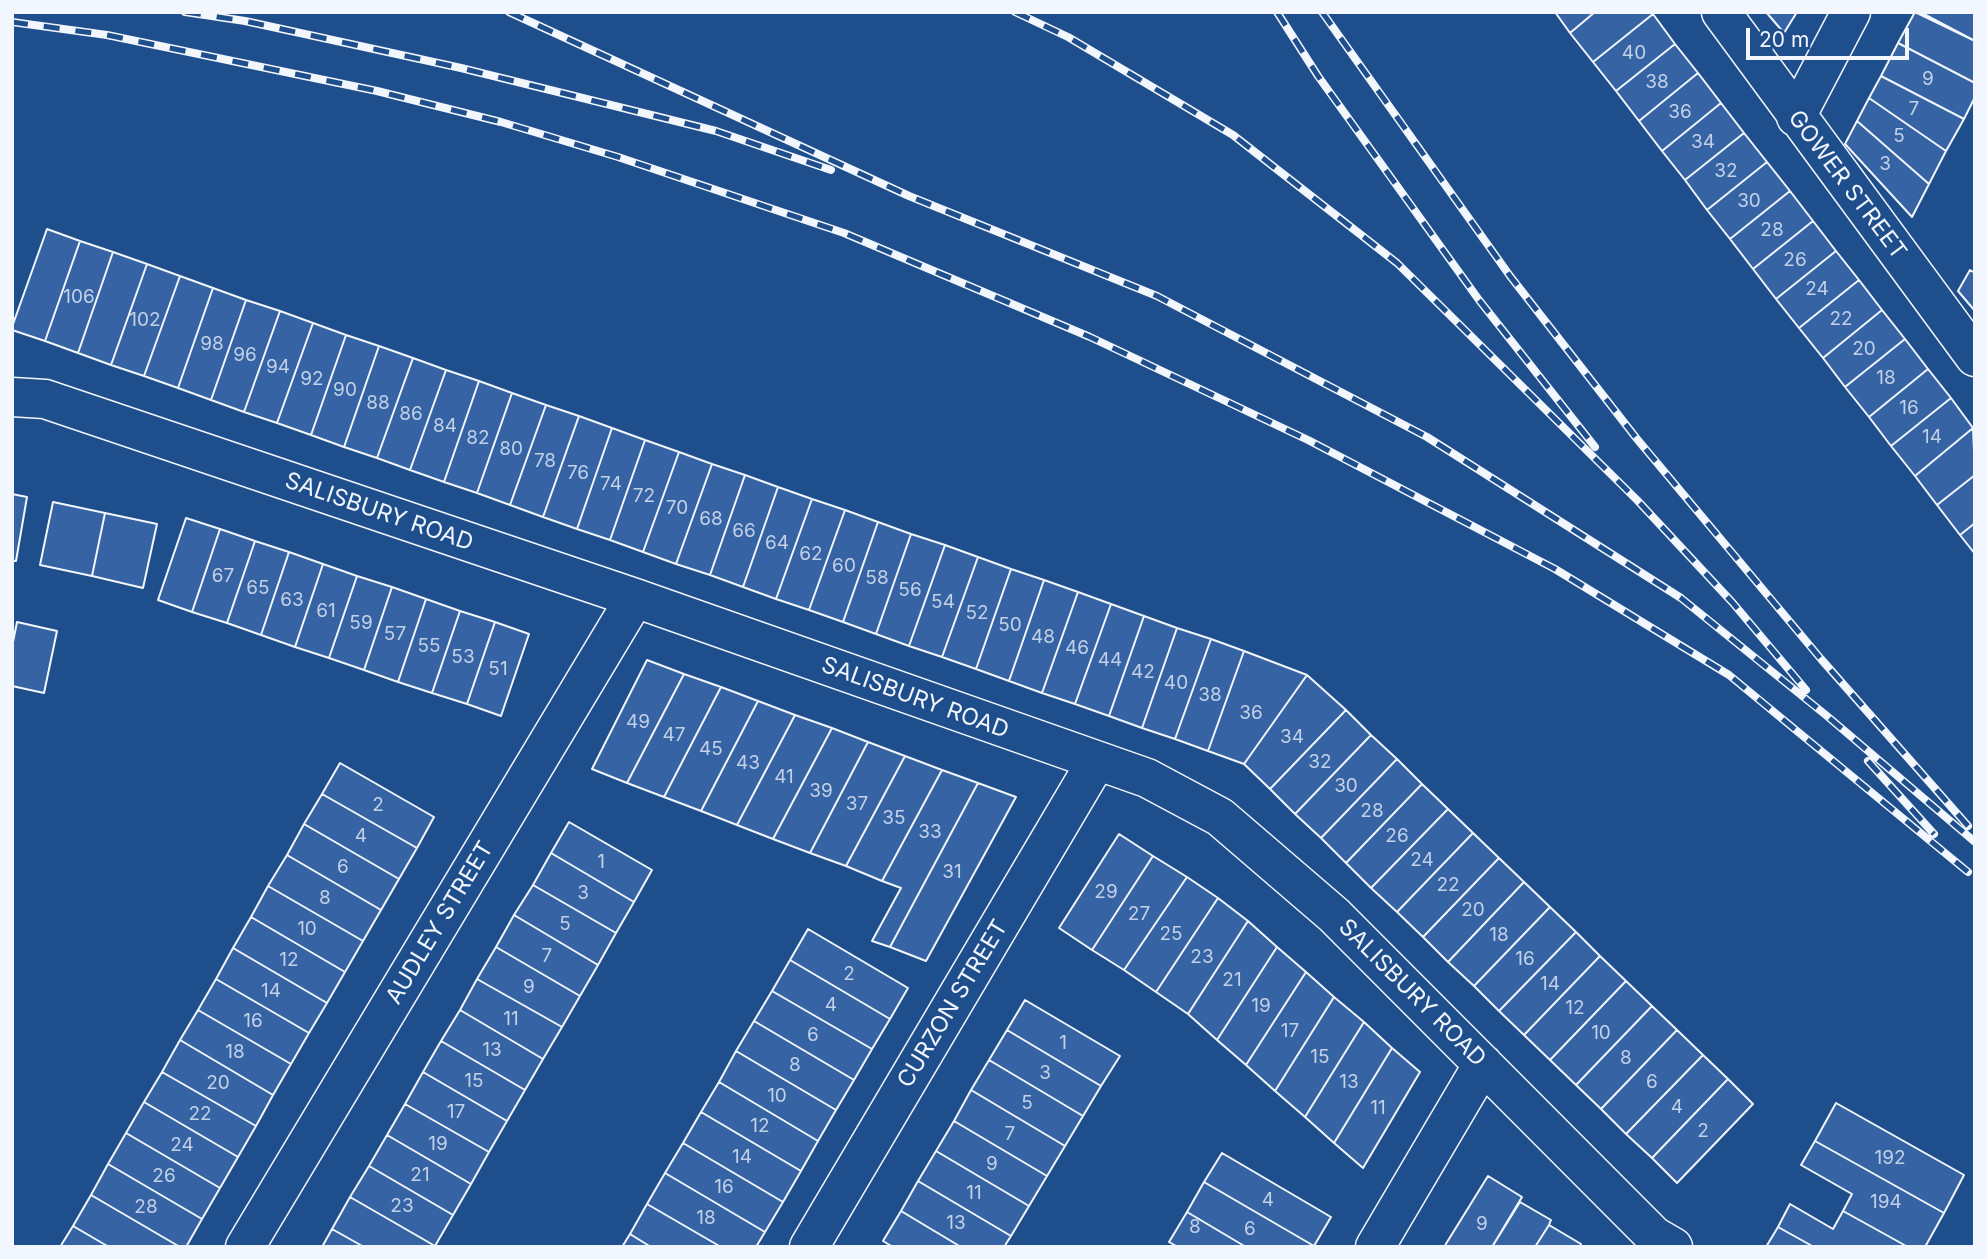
<!DOCTYPE html>
<html>
<head>
<meta charset="utf-8">
<style>
	body { margin:0 }
	#map { position:relative; width:1987px; height:1259px; overflow:hidden; background:#1f4e8c; font-family:Inter,sans-serif }
	canvas { display:block }
	.frame { position:absolute; inset:0; border:14px solid #f2f6ff; pointer-events:none }
	.scale { position:absolute; left:1746px; top:28px; width:163px; height:32px; box-sizing:border-box; border:4px solid #f2f6ff; border-top:0; padding-left:9px; font-size:21px; line-height:24px; white-space:nowrap; color:#f2f6ff; -webkit-text-stroke:5px #1f4e8c; paint-order:stroke }
</style>
</head>
<body>
<div id="map">
<canvas width="1987" height="1259"></canvas>
<div class="frame"></div>
<div class="scale">20 m</div>
</div>
<script>
const context = document.querySelector('canvas').getContext('2d');
context.lineJoin = 'round';
function paint(path, color) {
  context.fillStyle = color;
  context.fill(path, 'evenodd');
}
function poly(rows) {
  const path = new Path2D();
  for (const r of rows) {
    path.moveTo(r[0], r[1]);
    for (let i = 2; i < r.length; i += 2) path.lineTo(r[i], r[i + 1]);
  }
  return path;
}
function strokePath(path, color, width, dash) {
  context.strokeStyle = color;
  context.lineWidth = width;
  context.lineCap = dash ? 'butt' : 'round';
  context.setLineDash(dash || []);
  context.stroke(path);
}
function write(font, color, halo, rows, align = 'center') {
  context.font = font + ' Inter,sans-serif';
  context.lineWidth = 5;
  context.setLineDash([]);
  context.textBaseline = 'middle';
  context.strokeStyle = halo;
  context.fillStyle = color;
  for (const [text, x, y, turn = 0] of rows) {
    context.save();
    context.translate(x, y);
    context.rotate((+turn || 0) * Math.PI / 180);
    context.textAlign = isNaN(turn) ? turn : align;
    if (halo) context.strokeText(text, 0, 0);
    context.fillText(text, 0, 0);
    context.restore();
  }
}
const building = poly([
	[1555,12,1595,12,1570,33,1555,12],
	[1595,12,1651,12,1653,14,1593,62,1570,33,1595,12],
	[1766,12,1797,12,1784,33,1766,12],
	[1915,12,1975,41,1975,83,1898,43,1915,12],
	[1920,12,1975,12,1975,41,1920,12],
	[1653,14,1675,44,1616,91,1593,62,1653,14],
	[1898,43,1975,83,1975,97,1964,119,1881,76,1898,43],
	[1675,44,1698,73,1639,121,1616,91,1675,44],
	[1698,73,1721,103,1662,151,1639,121,1698,73],
	[1881,76,1964,119,1946,151,1869,98,1881,76],
	[1869,98,1946,151,1929,184,1857,121,1869,98],
	[1721,103,1744,133,1685,180,1662,151,1721,103],
	[1857,121,1929,184,1912,217,1845,144,1857,121],
	[1744,133,1767,162,1707,210,1685,180,1744,133],
	[1767,162,1790,191,1730,239,1707,210,1767,162],
	[1790,191,1813,221,1753,269,1730,239,1790,191],
	[1813,221,1836,251,1776,299,1753,269,1813,221],
	[47,229,80,241,45,341,12,330,12,327,47,229],
	[80,241,113,252,78,353,45,341,80,241],
	[1836,251,1859,280,1799,328,1776,299,1836,251],
	[113,252,147,264,111,365,78,353,113,252],
	[147,264,180,276,144,376,111,365,147,264],
	[1970,270,1975,273,1975,311,1958,291,1970,270],
	[180,276,213,288,178,388,144,376,180,276],
	[1859,280,1882,310,1823,358,1799,328,1859,280],
	[213,288,246,300,211,400,178,388,213,288],
	[246,300,280,311,244,412,211,400,246,300],
	[1882,310,1905,339,1845,387,1823,358,1882,310],
	[280,311,313,323,277,423,244,412,280,311],
	[313,323,346,335,311,435,277,423,313,323],
	[346,335,379,346,344,447,311,435,346,335],
	[1905,339,1928,369,1869,417,1845,387,1905,339],
	[379,346,413,358,377,458,344,447,379,346],
	[413,358,446,370,410,470,377,458,413,358],
	[1928,369,1951,398,1891,446,1869,417,1928,369],
	[446,370,479,381,444,482,410,470,446,370],
	[479,381,512,393,477,493,444,482,479,381],
	[512,393,546,405,510,505,477,493,512,393],
	[1951,398,1973,428,1915,476,1891,446,1951,398],
	[546,405,579,416,543,517,510,505,546,405],
	[579,416,612,428,577,529,543,517,579,416],
	[612,428,645,440,610,540,577,529,612,428],
	[1973,428,1975,475,1937,505,1915,476,1973,428],
	[645,440,679,452,643,552,610,540,645,440],
	[679,452,712,464,676,564,643,552,679,452],
	[712,464,745,475,710,575,676,564,712,464],
	[745,475,778,487,743,587,710,575,745,475],
	[1975,475,1975,523,1960,535,1937,505,1975,475],
	[778,487,812,499,776,599,743,587,778,487],
	[12,494,27,497,16,561,12,561,12,494],
	[812,499,845,510,809,610,776,599,812,499],
	[53,502,105,513,92,576,40,565,53,502],
	[845,510,878,522,843,622,809,610,845,510],
	[105,513,157,524,143,588,92,576,105,513],
	[186,518,220,529,192,612,158,600,186,518],
	[878,522,911,534,876,634,843,622,878,522],
	[1975,523,1975,554,1960,535,1975,523],
	[220,529,255,541,227,623,192,612,220,529],
	[911,534,945,545,909,646,876,634,911,534],
	[255,541,289,552,261,635,227,623,255,541],
	[945,545,978,557,942,657,909,646,945,545],
	[289,552,323,564,295,647,261,635,289,552],
	[978,557,1011,569,976,669,942,657,978,557],
	[323,564,357,576,329,658,295,647,323,564],
	[1011,569,1044,580,1009,681,976,669,1011,569],
	[357,576,392,587,364,670,329,658,357,576],
	[1044,580,1078,592,1042,693,1009,681,1044,580],
	[392,587,426,599,398,682,364,670,392,587],
	[1078,592,1111,604,1075,704,1042,693,1078,592],
	[426,599,460,611,432,693,398,682,426,599],
	[1111,604,1144,616,1109,716,1075,704,1111,604],
	[460,611,495,622,467,704,432,693,460,611],
	[1144,616,1177,628,1142,728,1109,716,1144,616],
	[17,622,57,631,44,693,12,686,12,647,17,622],
	[495,622,529,634,501,716,467,704,495,622],
	[1177,628,1211,639,1175,739,1142,728,1177,628],
	[1211,639,1244,651,1208,751,1175,739,1211,639],
	[1244,651,1307,675,1244,764,1208,751,1244,651],
	[647,660,684,674,627,783,592,769,647,660],
	[684,674,721,687,664,797,627,783,684,674],
	[1307,675,1346,710,1270,789,1244,764,1307,675],
	[721,687,758,701,701,811,664,797,721,687],
	[758,701,795,715,737,825,701,811,758,701],
	[1346,710,1371,735,1295,814,1270,789,1346,710],
	[795,715,832,728,773,839,737,825,795,715],
	[832,728,868,742,810,853,773,839,832,728],
	[1371,735,1397,759,1321,838,1295,814,1371,735],
	[868,742,905,756,846,866,810,853,868,742],
	[905,756,942,770,882,881,846,866,905,756],
	[1397,759,1422,784,1346,863,1321,838,1397,759],
	[340,763,434,817,417,848,322,794,340,763],
	[942,770,978,783,890,947,872,941,901,888,882,881,942,770],
	[978,783,1016,797,926,961,890,947,978,783],
	[1422,784,1448,809,1371,888,1346,863,1422,784],
	[322,794,417,848,399,879,304,824,322,794],
	[1448,809,1473,833,1397,912,1371,888,1448,809],
	[569,822,652,870,634,902,551,853,569,822],
	[304,824,399,879,381,910,287,855,304,824],
	[1473,833,1499,858,1423,937,1397,912,1473,833],
	[1119,834,1153,856,1092,950,1059,928,1119,834],
	[551,853,634,902,616,933,533,885,551,853],
	[287,855,381,910,363,941,268,886,287,855],
	[1153,856,1187,877,1124,970,1092,950,1153,856],
	[1499,858,1524,882,1448,962,1423,937,1499,858],
	[1187,877,1218,898,1156,992,1124,970,1187,877],
	[1524,882,1550,907,1474,986,1448,962,1524,882],
	[533,885,616,933,598,965,514,915,533,885],
	[268,886,363,941,345,972,251,917,268,886],
	[1218,898,1248,921,1188,1014,1156,992,1218,898],
	[1550,907,1576,932,1499,1011,1474,986,1550,907],
	[514,915,598,965,580,996,496,947,514,915],
	[251,917,345,972,327,1003,233,948,251,917],
	[1248,921,1277,947,1217,1040,1188,1014,1248,921],
	[808,929,908,988,890,1019,790,960,808,929],
	[1576,932,1600,956,1524,1035,1499,1011,1576,932],
	[496,947,580,996,562,1027,477,979,496,947],
	[1277,947,1306,972,1246,1065,1217,1040,1277,947],
	[233,948,327,1003,309,1033,216,979,233,948],
	[1600,956,1626,981,1550,1060,1524,1035,1600,956],
	[790,960,890,1019,872,1049,772,991,790,960],
	[1306,972,1334,997,1275,1091,1246,1065,1306,972],
	[216,979,309,1033,291,1064,198,1010,216,979],
	[477,979,562,1027,543,1059,460,1010,477,979],
	[1626,981,1652,1006,1576,1085,1550,1060,1626,981],
	[772,991,872,1049,854,1080,754,1021,772,991],
	[1334,997,1364,1022,1305,1117,1275,1091,1334,997],
	[1025,1000,1120,1056,1101,1086,1007,1030,1025,1000],
	[1652,1006,1677,1030,1601,1109,1576,1085,1652,1006],
	[198,1010,291,1064,273,1095,180,1040,198,1010],
	[460,1010,543,1059,525,1090,441,1041,460,1010],
	[754,1021,854,1080,836,1110,736,1051,754,1021],
	[1364,1022,1392,1048,1334,1143,1305,1117,1364,1022],
	[1007,1030,1101,1086,1083,1116,989,1060,1007,1030],
	[1677,1030,1703,1055,1626,1134,1601,1109,1677,1030],
	[180,1040,273,1095,256,1126,162,1072,180,1040],
	[441,1041,525,1090,507,1121,423,1072,441,1041],
	[1392,1048,1420,1072,1363,1168,1334,1143,1392,1048],
	[736,1051,836,1110,818,1141,719,1082,736,1051],
	[1703,1055,1728,1079,1652,1158,1626,1134,1703,1055],
	[989,1060,1083,1116,1065,1146,971,1090,989,1060],
	[162,1072,256,1126,238,1157,144,1102,162,1072],
	[423,1072,507,1121,489,1152,405,1104,423,1072],
	[1728,1079,1753,1104,1677,1183,1652,1158,1728,1079],
	[719,1082,818,1141,801,1171,701,1112,719,1082],
	[971,1090,1065,1146,1047,1176,954,1121,971,1090],
	[144,1102,238,1157,220,1188,126,1133,144,1102],
	[1836,1103,1964,1175,1944,1213,1815,1141,1836,1103],
	[405,1104,489,1152,471,1184,387,1135,405,1104],
	[701,1112,801,1171,783,1202,683,1143,701,1112],
	[954,1121,1047,1176,1029,1206,936,1151,954,1121],
	[126,1133,220,1188,202,1219,108,1164,126,1133],
	[387,1135,471,1184,453,1215,369,1166,387,1135],
	[1815,1141,1944,1213,1925,1247,1908,1247,1843,1211,1852,1194,1801,1165,1815,1141],
	[683,1143,783,1202,765,1232,665,1173,683,1143],
	[936,1151,1029,1206,1011,1236,918,1181,936,1151],
	[1222,1153,1331,1217,1314,1246,1204,1182,1222,1153],
	[108,1164,202,1219,186,1247,180,1247,91,1195,108,1164],
	[369,1166,453,1215,435,1246,350,1197,369,1166],
	[665,1173,765,1232,756,1247,721,1247,647,1204,665,1173],
	[1488,1176,1522,1197,1492,1247,1444,1247,1488,1176],
	[918,1181,1011,1236,1004,1247,961,1247,901,1211,918,1181],
	[1204,1182,1314,1246,1246,1247,1187,1212,1204,1182],
	[91,1195,180,1247,109,1247,73,1226,91,1195],
	[350,1197,435,1246,434,1247,364,1247,332,1229,350,1197],
	[1520,1202,1551,1220,1549,1225,1535,1247,1492,1247,1520,1202],
	[647,1204,721,1247,651,1247,630,1234,647,1204],
	[1790,1204,1833,1229,1843,1211,1908,1247,1814,1247,1778,1227,1790,1204],
	[901,1211,961,1247,893,1247,883,1241,901,1211],
	[1187,1212,1246,1247,1178,1247,1169,1242,1187,1212],
	[1549,1225,1581,1244,1580,1247,1535,1247,1549,1225],
	[73,1226,109,1247,60,1247,73,1226],
	[1778,1227,1814,1247,1766,1247,1778,1227],
	[332,1229,364,1247,322,1247,332,1229],
	[630,1234,651,1247,622,1247,630,1234]
]);
paint(building, '#3563a3');
strokePath(building, '#f2f6ff', 2);
const street = poly([
	[1721,12,1975,357],
	[1796,117,1851,12],
	[12,397,45,399,635,598,1147,778,1220,817,1334,915,1654,1236,1673,1247],
	[245,1247,635,598],
	[809,1247,1096,762],
	[1375,1247,1483,1064]
]);
strokePath(street, '#f2f6ff', 41);
strokePath(street, '#1f4e8c', 38);
const rail = poly([
	[185,12,245,21,461,68,716,131,831,170],
	[509,12,909,196,1157,296,1427,437,1681,598,1827,716,1975,842],
	[1015,12,1068,37,1233,135,1397,263,1637,500,1732,602,1806,690],
	[1277,12,1318,76,1479,300,1595,447],
	[1322,12,1510,276,1637,439,1821,659,1968,826],
	[12,22,107,35,377,91,501,122,618,157,844,233,1090,337,1308,440,1555,569,1729,675,1968,872],
	[1868,761,1934,834]
]);
strokePath(rail, '#f2f6ff', 8);
strokePath(rail, '#1f4e8c', 5, [16]);
write('19px', '#c3d1e8', null, [
	["40",1634,53],
	["9",1928,79],
	["38",1657,82],
	["7",1914,109],
	["36",1680,112],
	["5",1899,136],
	["34",1703,142],
	["3",1885,164],
	["32",1726,171],
	["30",1749,201],
	["28",1772,230],
	["26",1795,260],
	["24",1817,289],
	["106",79,297],
	["22",1841,319],
	["102",145,320],
	["98",212,344],
	["20",1864,349],
	["96",245,355],
	["94",278,367],
	["18",1886,378],
	["92",312,379],
	["90",345,390],
	["88",378,403],
	["16",1909,408],
	["86",411,414],
	["84",445,426],
	["14",1932,437],
	["82",478,438],
	["80",511,449],
	["78",545,461],
	["76",578,473],
	["74",611,484],
	["72",644,496],
	["70",677,508],
	["68",711,519],
	["66",744,531],
	["64",777,543],
	["62",811,554],
	["60",844,566],
	["67",223,576],
	["58",877,578],
	["65",258,588],
	["56",910,590],
	["63",292,600],
	["54",943,602],
	["61",326,611],
	["52",977,613],
	["59",361,623],
	["50",1010,625],
	["57",395,634],
	["48",1043,637],
	["55",429,646],
	["46",1077,648],
	["53",463,657],
	["44",1110,660],
	["51",498,669],
	["42",1143,672],
	["40",1176,683],
	["38",1210,695],
	["36",1251,713],
	["49",638,722],
	["47",674,735],
	["34",1292,737],
	["45",711,749],
	["32",1320,762],
	["43",748,763],
	["41",784,777],
	["30",1346,786],
	["39",821,791],
	["37",857,804],
	["2",378,805],
	["28",1372,811],
	["35",894,818],
	["33",930,832],
	["4",361,836],
	["26",1397,836],
	["24",1422,860],
	["1",601,862],
	["6",343,867],
	["31",952,872],
	["22",1448,885],
	["29",1106,892],
	["3",583,893],
	["8",325,898],
	["20",1473,910],
	["27",1139,914],
	["5",565,924],
	["10",307,929],
	["25",1171,934],
	["18",1499,935],
	["7",547,956],
	["23",1202,957],
	["16",1525,959],
	["12",289,960],
	["2",849,974],
	["21",1232,980],
	["14",1550,984],
	["9",529,987],
	["14",271,991],
	["4",831,1005],
	["19",1261,1006],
	["12",1575,1008],
	["11",511,1019],
	["16",253,1021],
	["17",1290,1031],
	["10",1601,1033],
	["6",813,1035],
	["1",1063,1043],
	["13",492,1050],
	["18",235,1052],
	["15",1320,1057],
	["8",1626,1058],
	["8",795,1065],
	["3",1045,1073],
	["15",474,1081],
	["13",1349,1082],
	["6",1652,1082],
	["20",218,1083],
	["10",777,1096],
	["5",1027,1103],
	["4",1677,1107],
	["11",1378,1108],
	["17",456,1112],
	["22",200,1114],
	["12",760,1126],
	["2",1703,1131],
	["7",1010,1134],
	["19",438,1144],
	["24",182,1145],
	["14",742,1157],
	["192",1890,1158],
	["9",992,1164],
	["21",420,1175],
	["26",164,1176],
	["16",724,1187],
	["11",974,1193],
	["4",1268,1200],
	["194",1886,1202],
	["23",402,1206],
	["28",146,1207],
	["18",706,1218],
	["13",956,1223],
	["9",1482,1224],
	["8",1195,1227],
	["6",1250,1229]
]);
write('23px', '#f2f6ff', '#1f4e8c', [
	["GOWER STREET",1847,185,53],
	["SALISBURY ROAD",379,512,19],
	["SALISBURY ROAD",915,698,20],
	["AUDLEY STREET",440,923,-59],
	["SALISBURY ROAD",1412,993,45],
	["CURZON STREET",953,1004,-59]
]);
</script>
</body>
</html>
